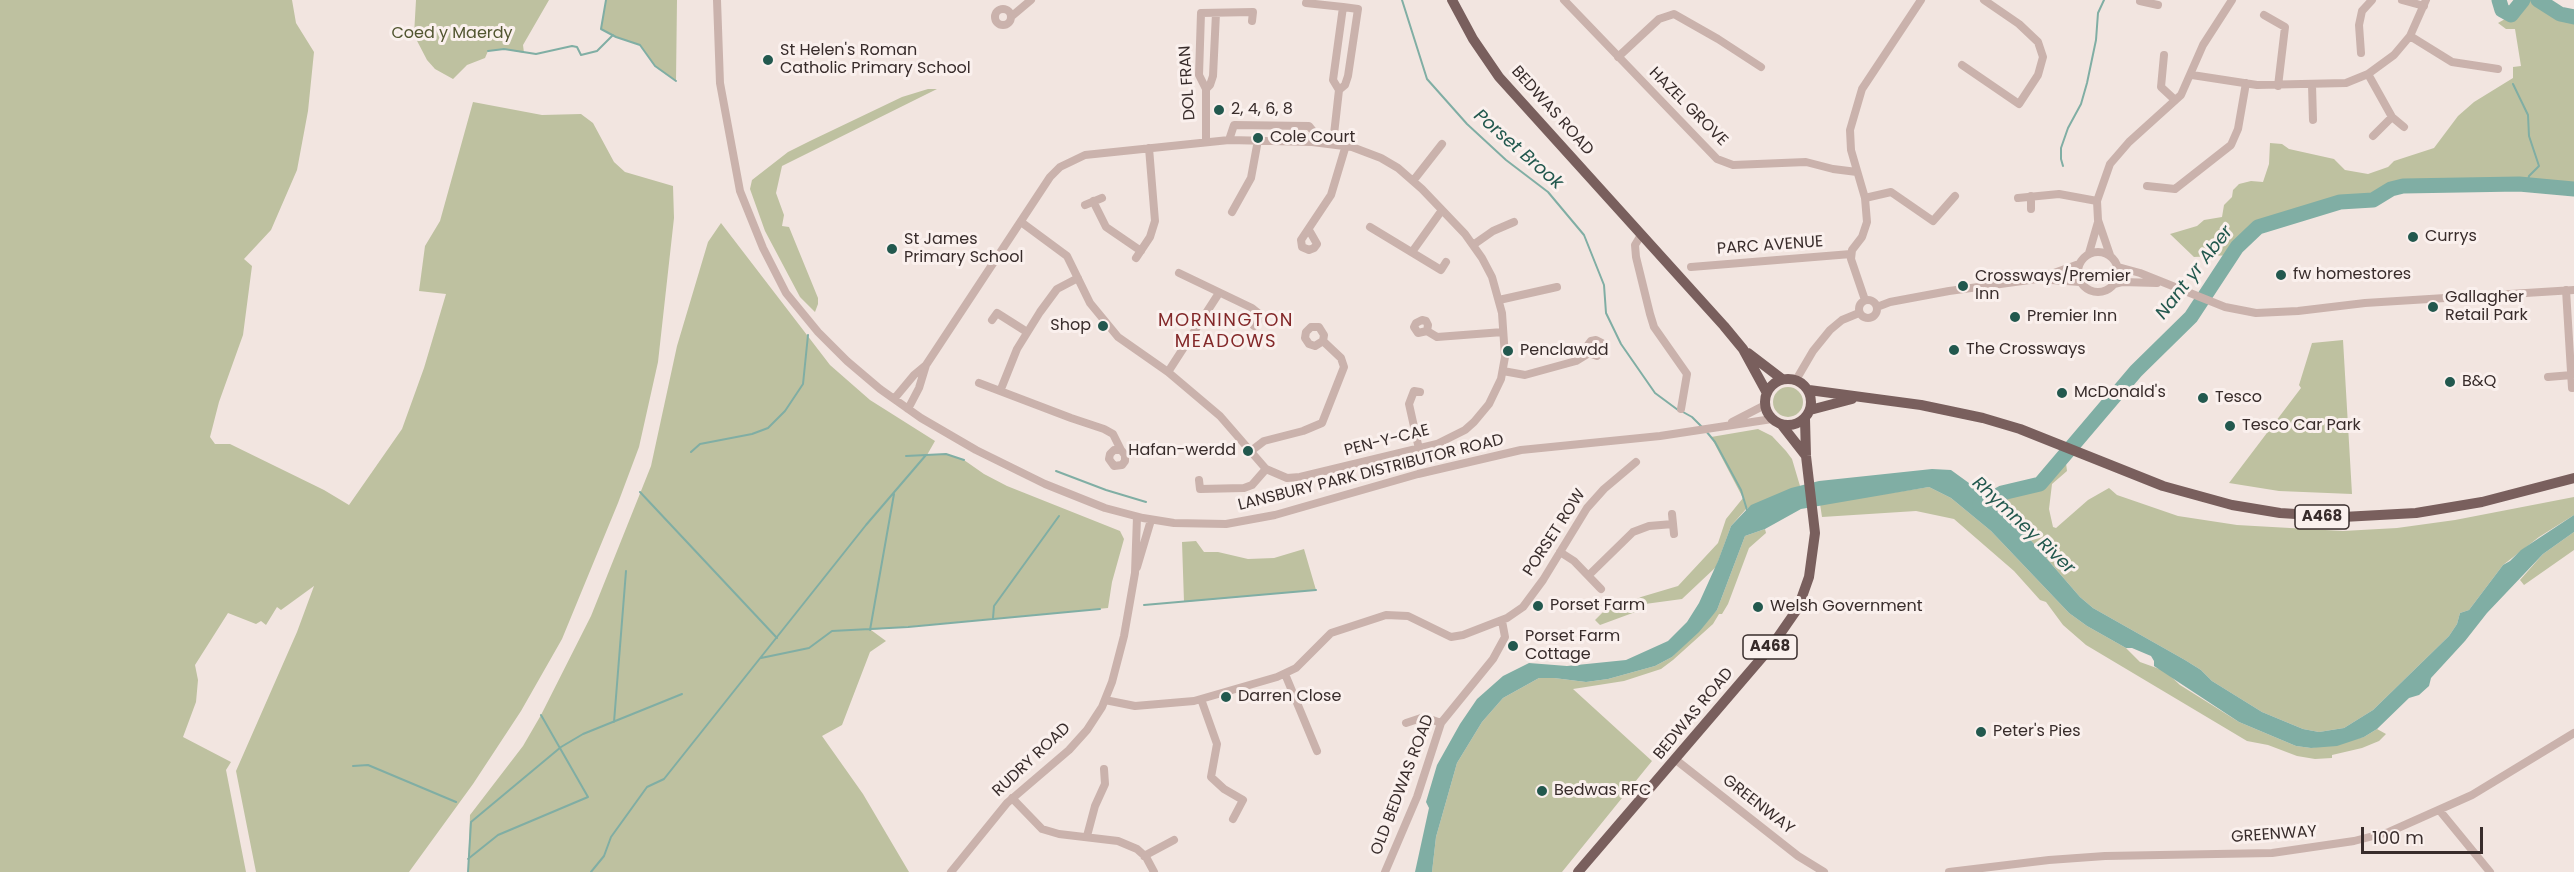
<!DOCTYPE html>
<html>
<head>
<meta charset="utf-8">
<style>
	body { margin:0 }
	#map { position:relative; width:2574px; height:872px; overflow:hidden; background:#f2e5e0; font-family:Poppins,sans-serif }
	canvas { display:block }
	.scale { position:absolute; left:2361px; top:827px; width:122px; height:27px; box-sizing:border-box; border:3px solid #382c2b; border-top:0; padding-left:8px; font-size:18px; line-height:21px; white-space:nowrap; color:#382c2b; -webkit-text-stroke:4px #faf0ed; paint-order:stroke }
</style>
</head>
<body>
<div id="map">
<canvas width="2574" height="872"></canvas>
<div class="scale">100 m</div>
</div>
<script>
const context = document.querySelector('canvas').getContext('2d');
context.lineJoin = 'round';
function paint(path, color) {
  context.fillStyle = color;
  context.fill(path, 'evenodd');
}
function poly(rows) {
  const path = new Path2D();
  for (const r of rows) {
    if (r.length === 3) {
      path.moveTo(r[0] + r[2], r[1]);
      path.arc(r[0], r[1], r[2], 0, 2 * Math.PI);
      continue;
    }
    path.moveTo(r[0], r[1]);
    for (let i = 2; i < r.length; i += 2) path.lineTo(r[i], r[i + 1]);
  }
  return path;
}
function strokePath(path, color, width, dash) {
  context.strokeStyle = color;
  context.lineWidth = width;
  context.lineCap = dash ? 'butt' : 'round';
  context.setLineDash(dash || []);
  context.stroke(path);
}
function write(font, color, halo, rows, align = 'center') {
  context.font = font + ' Poppins,sans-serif';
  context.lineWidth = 6;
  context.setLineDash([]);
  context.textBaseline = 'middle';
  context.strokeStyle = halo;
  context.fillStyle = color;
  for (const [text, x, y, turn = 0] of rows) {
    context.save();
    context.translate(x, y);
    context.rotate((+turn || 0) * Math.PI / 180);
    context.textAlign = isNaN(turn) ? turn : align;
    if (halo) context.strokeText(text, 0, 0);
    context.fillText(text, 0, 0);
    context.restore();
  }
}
paint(poly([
	[0,0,292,0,296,23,314,52,308,111,297,170,271,230,244,259,252,266,243,335,219,402,210,437,215,444,230,444,324,490,349,505,402,429,424,368,446,294,419,291,425,246,440,221,473,102,542,115,581,114,593,123,614,162,625,172,673,186,674,218,658,362,639,447,618,503,562,639,521,711,473,784,409,872,256,872,236,771,297,632,314,586,281,610,277,607,266,625,261,621,256,624,228,613,195,665,198,680,196,702,183,737,231,762,226,770,246,872,0,872],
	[416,0,549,0,523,45,524,53,504,49,488,51,485,58,467,65,453,79,435,69,427,60,414,35],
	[606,0,677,0,676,81,655,66,640,45,616,37,601,29],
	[2523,0,2538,0,2560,14,2574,17,2574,189,2519,184,2403,186,2391,189,2373,200,2340,202,2258,227,2232,255,2194,257,2170,234,2197,226,2204,220,2222,217,2224,205,2232,197,2233,190,2239,184,2251,181,2263,182,2269,164,2270,143,2282,144,2289,149,2334,159,2345,170,2368,174,2388,167,2394,161,2434,148,2458,116,2474,102,2513,78,2513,67,2521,66,2515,29,2506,29,2498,23,2512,15],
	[928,89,937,89,782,166,776,193,784,215,782,226,789,227,818,298,818,304,815,312,800,297,765,231,750,189,752,180,788,152,810,141,902,97],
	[721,223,830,365,870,400,935,441,927,455,946,454,964,460,984,474,1007,486,1120,531,1124,539,1112,582,1108,608,871,630,886,641,870,652,842,725,822,736,863,794,909,872,468,872,470,815,523,746,541,715,591,616,651,466,677,346,708,242],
	[2343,340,2352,494,2279,491,2229,483,2301,388,2299,385,2312,343],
	[1788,402,15],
	[1758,429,1772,436,1786,451,1792,459,1800,486,1746,509,1731,526,1716,567,1682,599,1645,604,1638,611,1600,625,1595,620,1604,611,1619,608,1641,597,1678,586,1718,543,1726,519,1743,498,1711,437],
	[2066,463,2067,471,2052,484,2049,509,2053,527,2056,528,2088,500,2109,488,2117,495,2178,516,2237,525,2343,531,2397,528,2455,520,2574,497,2574,515,2539,537,2503,565,2469,610,2460,613,2457,624,2449,636,2373,710,2344,728,2319,732,2303,729,2262,712,2212,681,2201,670,2185,660,2093,608,2080,597,2015,522,2001,511,1998,504,1999,499,2040,490],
	[1929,487,1951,498,1991,531,2069,613,2087,626,2126,648,2140,662,2165,671,2180,685,2239,722,2296,746,2311,748,2364,737,2377,729,2386,734,2379,741,2362,748,2332,755,2332,758,2315,759,2297,756,2268,745,2247,741,2086,645,2063,625,2046,602,2040,600,2014,571,1954,519,1916,511,1822,517,1820,504],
	[1765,529,1766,533,1749,548,1728,604,1722,614,1719,614,1713,624,1673,660,1661,669,1624,681,1573,689,1652,761,1562,872,1432,872,1436,837,1457,763,1482,722,1503,698,1539,678,1554,678,1586,682,1608,679,1655,666,1672,657,1717,610,1745,536],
	[2574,532,2574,550,2524,585,2520,580,2543,554],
	[1196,541,1204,552,1218,552,1248,559,1274,558,1304,549,1316,590,1184,602,1182,542]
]), '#bec1a0');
paint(poly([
	[1932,469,1951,470,1991,499,2015,522,2080,597,2093,608,2185,660,2201,670,2212,681,2262,712,2303,729,2319,732,2344,728,2373,710,2449,636,2457,624,2460,613,2469,610,2503,565,2510,561,2521,550,2574,515,2574,532,2543,554,2487,613,2465,641,2431,678,2429,686,2419,695,2409,698,2377,729,2364,737,2337,746,2311,748,2296,746,2239,722,2154,666,2154,661,2151,656,2132,648,2126,648,2087,626,2069,613,1991,531,1951,498,1929,487,1801,509,1765,529,1745,536,1717,610,1699,632,1672,657,1655,666,1608,679,1586,682,1554,678,1539,678,1503,698,1482,722,1457,763,1436,837,1432,872,1415,872,1429,808,1426,802,1437,765,1460,724,1477,699,1503,676,1529,663,1567,666,1626,660,1668,641,1687,622,1699,603,1718,561,1731,526,1751,505,1791,488,1819,481]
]), '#80aea4');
strokePath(poly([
	[606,0,601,29,616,37,640,45,655,66,676,81],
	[1402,0,1427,79,1467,124,1506,160,1548,192,1584,235,1604,285,1606,313,1621,344,1655,393,1678,410],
	[488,51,504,49,536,54,572,46,577,47,581,55,597,51,613,35],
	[2513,84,2528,115,2529,136,2539,166,2529,176,2527,185],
	[2063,166,2061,159,2061,148,2068,128,2081,104,2087,83,2096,40,2098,13,2104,0],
	[1683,412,1692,417,1702,427],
	[1706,431,1715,442,1741,490,1747,510],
	[691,452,700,444,752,434,768,428,785,411,803,384,808,335],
	[906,456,946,454,964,460],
	[1056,471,1106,490,1146,502],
	[640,492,777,638],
	[1144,605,1316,590],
	[993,618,994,606,1059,516],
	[870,630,894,494],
	[761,658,809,648,832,631,908,627,1100,609],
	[614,722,626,571],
	[353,766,368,765,456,802],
	[468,859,498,835,588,797,541,715],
	[468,872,471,822,561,747,583,734,682,694],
	[591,872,604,856,611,837,647,787,664,779,866,525,926,455]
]), '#80aea4', 2);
strokePath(poly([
	[2499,0,2502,10,2511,15,2523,0],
	[2538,0,2560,14,2574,17],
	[1980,505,2002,493,2040,484,2136,371,2191,317,2237,247,2258,227,2340,202,2373,200,2391,189,2403,186,2519,184,2574,189]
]), '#80aea4', 15);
strokePath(poly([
	[717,0,720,83,740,191,763,248,786,293,818,332,847,361,880,389,921,418,976,450,1045,484,1105,508,1143,518,1174,523,1226,524,1275,515,1418,474,1521,450,1660,436,1772,419],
	[1564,0,1717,159,1733,165,1806,162,1833,169,1857,172],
	[2402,0,2424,6],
	[2140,1,2158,5],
	[1306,3,1343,7],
	[1003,17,8],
	[2264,15,2285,27,2278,86],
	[1012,16,1031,0],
	[2410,36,2452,62,2498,69],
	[2361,53,2359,25,2362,11,2372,0],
	[2164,55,2161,87,2175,100],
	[1618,57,1659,19,1674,14,1718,39,1761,67],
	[1962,65,2019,104,2038,75,2043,57,2038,42,2019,24,1984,0],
	[2368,74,2392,117,2404,127],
	[2192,75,2257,85,2346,83,2368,74,2394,55,2410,36,2426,0],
	[2312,85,2313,120],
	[1206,89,1210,85,1213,76,1216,13],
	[2373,136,2392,117],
	[1229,140,1234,125,1309,126,1313,131,1312,142],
	[1206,141,1206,89,1199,75,1201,13,1253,12,1252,21],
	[1333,143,1339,90,1333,80,1343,7,1358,9,1348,76,1345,85,1339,90],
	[1413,181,1442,144],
	[2147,186,2175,189,2231,145,2238,129,2246,83],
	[2031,196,2031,209],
	[1865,198,1891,192,1933,221,1955,196],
	[2018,198,2059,194,2097,201],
	[1093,201,1106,227,1141,251],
	[1085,205,1102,198],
	[1232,212,1251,178,1258,140],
	[1370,227,1441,270,1446,262],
	[1309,230,1317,244,1314,248,1309,250,1302,247,1301,240,1331,195,1346,145],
	[1641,235,1635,245,1636,257,1650,314,1654,327,1687,374,1681,409],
	[1473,245,1493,231,1514,222],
	[2098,272,20],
	[1412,252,1442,210],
	[2089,253,2098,222],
	[2110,255,2098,220,2097,201,2110,164,2129,142,2181,95,2203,45,2232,0],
	[1136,258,1150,237,1155,221,1149,148],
	[1691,267,1851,254],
	[2118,267,2140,273,2225,307,2256,313,2298,311,2365,303,2574,290],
	[1179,273,1252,308,1262,316,1254,326],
	[2040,278,2079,264],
	[2114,284,2122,282,2157,283],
	[2566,290,2572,388],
	[1868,309,9],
	[1499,300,1557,287],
	[1865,300,1851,259,1852,250,1862,237,1867,222,1865,198,1851,150,1850,130,1862,89,1921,0],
	[1877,307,1890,302,1949,291,2037,279,2080,282],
	[992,320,997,313,1027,332],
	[1427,331,1428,325,1426,321,1422,320,1416,323,1414,327,1418,333,1427,331,1437,337,1503,332],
	[1503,371,1525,375,1576,361,1589,353,1597,356,1603,350,1602,343,1596,340,1591,341,1588,345,1589,353],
	[1168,372,1219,293],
	[2548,377,2572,375],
	[1796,380,1813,351,1830,330,1842,320,1859,313],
	[979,383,1071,418,1104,429,1113,434,1121,450,1114,450,1110,454,1109,459,1114,466,1122,465,1125,461,1125,455,1121,450],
	[1001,389,1017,349,1040,312,1057,289,1078,278],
	[894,399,914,375,926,365,1050,177,1060,167,1085,155,1229,140,1312,142,1352,147,1381,158,1398,168,1422,189,1465,234,1482,258,1492,277,1502,313,1505,357,1501,379,1489,404,1474,422,1465,430,1437,444,1300,477,1287,478,1266,469,1220,416,1168,372,1118,337,1090,303,1067,256,1021,222],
	[908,409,919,388,926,365],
	[1732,422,1765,405],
	[1419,449,1409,404,1414,391,1420,392],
	[1251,451,1264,441,1303,431,1322,423,1344,367,1341,358,1323,341,1315,346,1309,344,1305,338,1306,332,1311,327,1319,327,1324,335,1323,341],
	[1199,480,1200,489,1244,488,1252,485,1266,469],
	[1672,514,1674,534],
	[1560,552,1574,561,1601,589],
	[1137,567,1151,520],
	[1589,575,1633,532,1649,526,1673,524],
	[1285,674,1317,751],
	[1201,699,1217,744,1211,777,1224,789,1243,800,1233,819],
	[1105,700,1135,706,1194,701,1277,677,1296,668,1331,633,1386,615,1408,616,1451,637,1463,635,1507,618,1523,607,1543,580,1587,508,1604,489,1636,462],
	[1406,723,1424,717,1441,723],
	[1676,760,1798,856,1824,872],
	[1012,798,1042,829,1059,834,1118,841,1137,849,1146,857,1154,872],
	[2440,811,2490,872],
	[1087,836,1095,806,1105,784,1104,769],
	[1144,856,1174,840],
	[951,872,1007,803,1069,750,1087,730,1102,707,1112,682,1124,636,1135,573,1137,517],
	[1385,872,1417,797,1441,723,1493,659,1505,637,1502,621],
	[1949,872,2049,860,2105,856,2272,853,2354,841,2389,832,2472,795,2574,733]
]), '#cab2ac', 8);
strokePath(poly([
	[1452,0,1473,39,1499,77,1724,326,1743,349,1767,393],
	[1748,353,1782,379],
	[1788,402,23],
	[1809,390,1921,405,1983,418,2020,429,2163,486,2232,505,2280,513,2343,517,2416,513,2482,502,2574,478],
	[1810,410,1852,399],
	[1781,424,1806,456],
	[1578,872,1771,647,1798,608,1809,577,1815,533,1806,456,1805,419]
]), '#795f5d', 10);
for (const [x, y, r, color] of [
	[768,60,6,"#22584e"],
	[1219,110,6,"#22584e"],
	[1258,138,6,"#22584e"],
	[2413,237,6,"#22584e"],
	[892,249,6,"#22584e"],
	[2281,275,6,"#22584e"],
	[1963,286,6,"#22584e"],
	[2433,307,6,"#22584e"],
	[2015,317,6,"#22584e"],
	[1103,326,6,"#22584e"],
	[1954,350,6,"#22584e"],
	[1508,351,6,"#22584e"],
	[2450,382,6,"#22584e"],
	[2062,393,6,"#22584e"],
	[2203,398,6,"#22584e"],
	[2230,426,6,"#22584e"],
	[1248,451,6,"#22584e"],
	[1538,606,6,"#22584e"],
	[1758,607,6,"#22584e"],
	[1513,646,6,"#22584e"],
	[1226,697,6,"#22584e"],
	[1981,732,6,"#22584e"],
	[1542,791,6,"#22584e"]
]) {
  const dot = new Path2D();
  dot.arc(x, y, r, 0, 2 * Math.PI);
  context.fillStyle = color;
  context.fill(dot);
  strokePath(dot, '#faf0ed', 2);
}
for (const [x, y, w] of [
	[2322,517,54],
	[1770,647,54]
]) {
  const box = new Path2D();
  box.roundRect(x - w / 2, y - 12, w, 24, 4.5);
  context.fillStyle = '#faf0ed';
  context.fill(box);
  strokePath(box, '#382c2b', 1.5);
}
write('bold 15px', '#382c2b', null, [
	["A468",2322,517],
	["A468",1770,647]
]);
write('16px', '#515530', '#faf0ed', [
	["Coed y Maerdy",452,34]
]);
write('16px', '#382c2b', '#faf0ed', [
	["St Helen's Roman",780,51],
	["Catholic Primary School",780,69],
	["2, 4, 6, 8",1231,110],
	["Cole Court",1270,138],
	["Currys",2425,237],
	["St James",904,240],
	["Primary School",904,258],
	["fw homestores",2293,275],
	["Crossways/Premier",1975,277],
	["Inn",1975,295],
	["Gallagher",2445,298],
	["Retail Park",2445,316],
	["Premier Inn",2027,317],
	["Shop",1091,326,"right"],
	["The Crossways",1966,350],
	["Penclawdd",1520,351],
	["B&Q",2462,382],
	["McDonald's",2074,393],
	["Tesco",2215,398],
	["Tesco Car Park",2242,426],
	["Hafan-werdd",1236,451,"right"],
	["Porset Farm",1550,606],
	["Welsh Government",1770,607],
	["Porset Farm",1525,637],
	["Cottage",1525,655],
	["Darren Close",1238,697],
	["Peter's Pies",1993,732],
	["Bedwas RFC",1554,791]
], 'left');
write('16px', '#382c2b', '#faf0ed', [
	["DOL FRAN",1188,83,-94],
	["HAZEL GROVE",1688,107,45],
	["BEDWAS ROAD",1552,111,48],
	["PARC AVENUE",1770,246,-4],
	["PEN-Y-CAE",1387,441,-14],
	["LANSBURY PARK DISTRIBUTOR ROAD",1371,473,-14],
	["PORSET ROW",1555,533,-57],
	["BEDWAS ROAD",1694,714,-50],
	["RUDRY ROAD",1032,760,-43],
	["OLD BEDWAS ROAD",1403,785,-69],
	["GREENWAY",1758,805,38],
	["GREENWAY",2274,835,-4]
]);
write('italic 18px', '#22584e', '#faf0ed', [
	["Porset Brook",1518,150,41],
	["Nant yr Aber",2195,273,-52],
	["Rhymney River",2023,526,43]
]);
context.letterSpacing = '1.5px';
write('18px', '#832829', '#faf0ed', [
	["MORNINGTON",1226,321],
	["MEADOWS",1226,342]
]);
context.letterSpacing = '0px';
</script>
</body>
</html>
